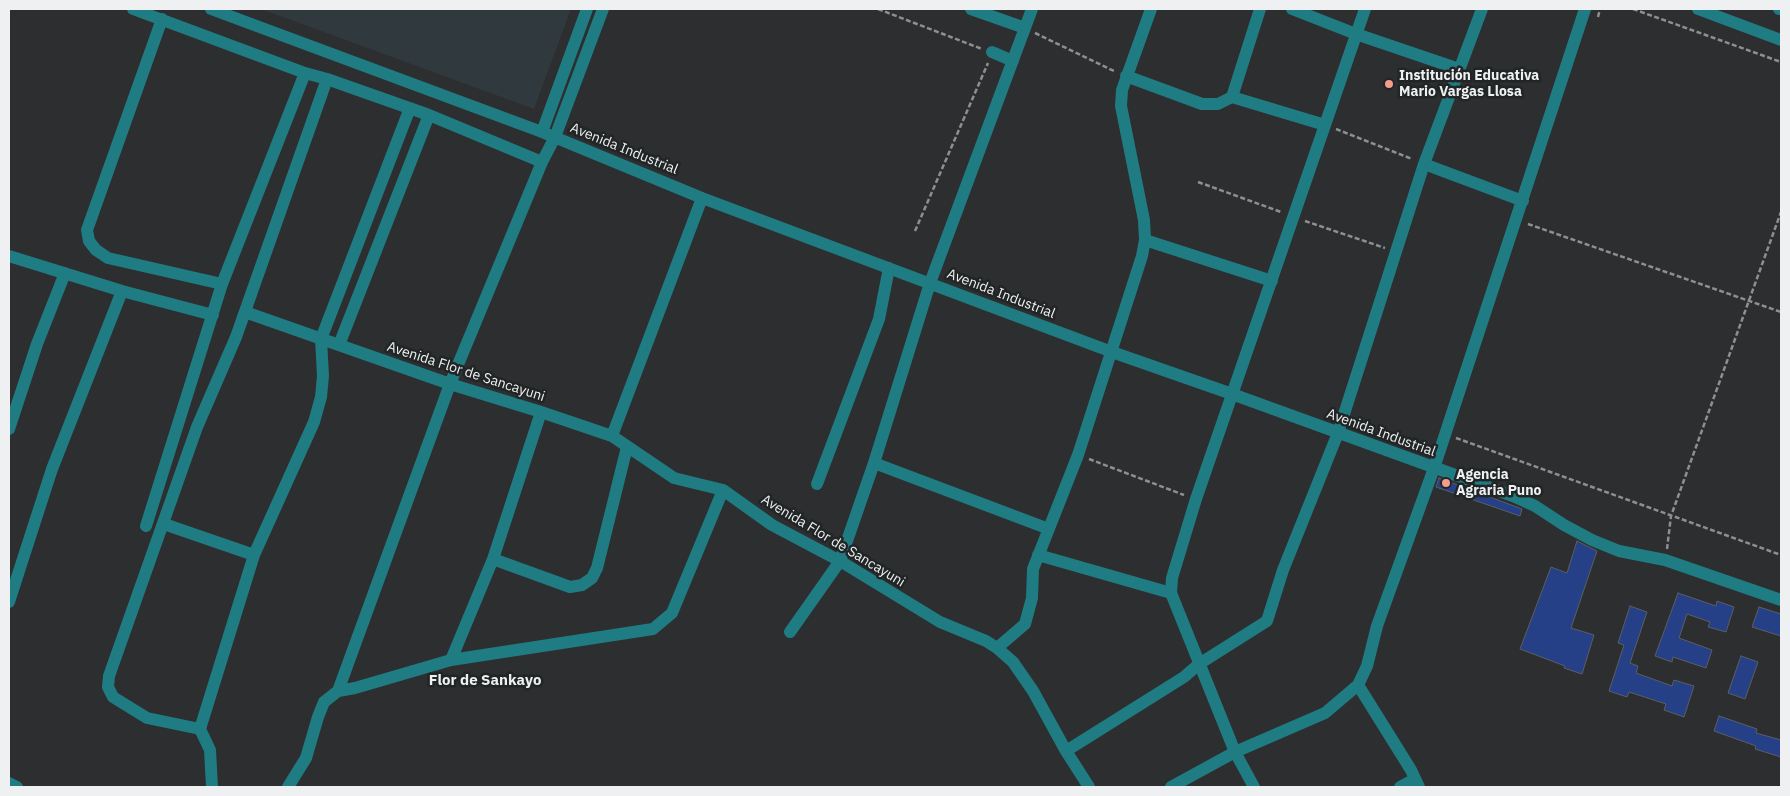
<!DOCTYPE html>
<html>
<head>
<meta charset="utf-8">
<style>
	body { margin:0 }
	#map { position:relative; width:1790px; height:796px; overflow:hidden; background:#2c2e30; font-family:"IBM Plex Sans",sans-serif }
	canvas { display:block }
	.frame { position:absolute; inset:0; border:10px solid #eef0f1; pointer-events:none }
</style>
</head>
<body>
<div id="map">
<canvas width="1790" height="796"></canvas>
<div class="frame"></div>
</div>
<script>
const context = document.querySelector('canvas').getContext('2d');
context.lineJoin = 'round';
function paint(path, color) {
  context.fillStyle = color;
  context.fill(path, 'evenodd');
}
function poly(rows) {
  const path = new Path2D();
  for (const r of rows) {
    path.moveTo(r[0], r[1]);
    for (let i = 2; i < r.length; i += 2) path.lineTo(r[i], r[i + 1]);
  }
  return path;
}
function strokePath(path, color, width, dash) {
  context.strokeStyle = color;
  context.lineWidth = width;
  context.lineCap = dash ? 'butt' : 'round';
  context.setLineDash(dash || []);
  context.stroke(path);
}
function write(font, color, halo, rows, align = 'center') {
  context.font = font + ' "IBM Plex Sans",sans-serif';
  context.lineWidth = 5;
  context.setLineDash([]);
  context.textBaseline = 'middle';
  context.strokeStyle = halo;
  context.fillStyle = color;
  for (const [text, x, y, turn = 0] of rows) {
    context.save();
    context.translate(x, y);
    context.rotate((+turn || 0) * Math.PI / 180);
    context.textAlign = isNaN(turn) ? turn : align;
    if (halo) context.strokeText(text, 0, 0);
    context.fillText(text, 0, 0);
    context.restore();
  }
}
paint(poly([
	[261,9,571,9,534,109]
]), '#30393e');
const building = poly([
	[1439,478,1522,509,1520,516,1436,487,1439,478],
	[1577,541,1597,551,1571,628,1594,635,1582,674,1564,668,1565,666,1520,649,1551,567,1567,573,1577,541],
	[1678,593,1716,606,1717,601,1734,607,1726,632,1708,627,1710,622,1687,614,1679,638,1712,650,1706,668,1673,657,1672,662,1655,656,1678,593],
	[1630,606,1647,612,1630,663,1638,666,1636,673,1672,686,1674,680,1694,686,1684,717,1664,710,1666,704,1629,692,1627,697,1609,691,1624,645,1618,643,1630,606],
	[1759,607,1781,614,1781,636,1752,627,1759,607],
	[1741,656,1758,662,1745,699,1728,693,1741,656],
	[1719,716,1757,729,1756,733,1781,740,1781,757,1755,749,1756,746,1714,731,1719,716]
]);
paint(building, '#254087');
strokePath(building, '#5c5e61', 1);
strokePath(poly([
	[878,9,982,49],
	[1633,9,1781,62],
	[1598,17,1600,9],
	[1035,33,1116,72],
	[1336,129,1412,159],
	[1198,182,1281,212],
	[1305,221,1385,248],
	[1528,224,1781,312],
	[915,231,988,63],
	[1456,438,1781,555],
	[1089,459,1184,495],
	[1667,549,1671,516,1781,212]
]), '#8d8f90', 2.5, [5, 2.5]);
strokePath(poly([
	[133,9,305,73,327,79,429,115,542,162],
	[211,9,542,132,702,198,1112,352,1232,394,1513,496,1535,506,1564,525,1592,540,1619,551,1665,560,1781,600],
	[971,9,1025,28],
	[1292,9,1356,34,1459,69],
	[1698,9,1781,40],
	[1779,9,1781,9],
	[162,19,87,230,89,241,96,250,108,258,222,284],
	[992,52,1013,61],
	[1126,76,1202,104,1218,104,1232,97,1260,9],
	[1232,97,1325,125],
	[542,132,587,9],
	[1424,164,1523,201],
	[1145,240,1272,281],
	[9,256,122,291,213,315],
	[245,312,450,384,541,412,612,436,674,478,723,490,772,525,840,561,940,622,986,641,997,648,1013,662,1033,691,1066,751,1089,787],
	[339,345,429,115],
	[9,429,37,344,65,273],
	[612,436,702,198],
	[874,463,1049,529],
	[817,484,879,319,889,268],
	[164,524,254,555],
	[146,526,222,284,305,73],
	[1038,555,1171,593],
	[493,559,570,587,582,585,592,578,597,568,627,447],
	[9,602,52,469,122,291],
	[790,632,840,561,874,463,930,283,1032,9],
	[997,648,1025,624,1032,598,1033,569,1078,455,1142,256,1145,240,1144,220,1121,106,1122,90,1151,9],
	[451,660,493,559,541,412],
	[1358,685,1411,770,1419,787],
	[338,691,450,384,542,162,555,137,603,9],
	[200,729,147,718,113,697,108,687,109,676,197,427,236,337,327,79],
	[1066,751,1184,677,1199,664,1267,621,1283,570,1338,433,1424,164,1482,9],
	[9,783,17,787],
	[212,787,210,750,200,729,254,555,314,422,321,397,323,376,321,339,410,108],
	[288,787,306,758,318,717,324,702,338,691,355,688,451,660,653,629,672,613,723,490],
	[1171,787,1235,752,1325,713,1358,685,1367,666,1377,626,1434,468,1585,9],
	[1254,787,1235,752,1171,593,1172,578,1196,499,1365,9],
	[1400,787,1415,779]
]), '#207c83', 12);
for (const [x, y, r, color] of [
	[1389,84,5,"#f49d8d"],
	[1446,483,5,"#f49d8d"]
]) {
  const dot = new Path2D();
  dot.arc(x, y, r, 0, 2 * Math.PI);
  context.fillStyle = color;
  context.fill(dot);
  strokePath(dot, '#222526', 2);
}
write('bold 14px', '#eef0f1', '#222526', [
	["Institución Educativa",1399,76],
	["Mario Vargas Llosa",1399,92],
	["Agencia",1456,475],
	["Agraria Puno",1456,491]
], 'left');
write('14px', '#eef0f1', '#222526', [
	["Avenida Industrial",624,149,22],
	["Avenida Industrial",1001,294,21],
	["Avenida Flor de Sancayuni",466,372,18],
	["Avenida Industrial",1381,433,20],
	["Avenida Flor de Sancayuni",833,541,31]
]);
write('bold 15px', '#eef0f1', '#222526', [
	["Flor de Sankayo",485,681]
]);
</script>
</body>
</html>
